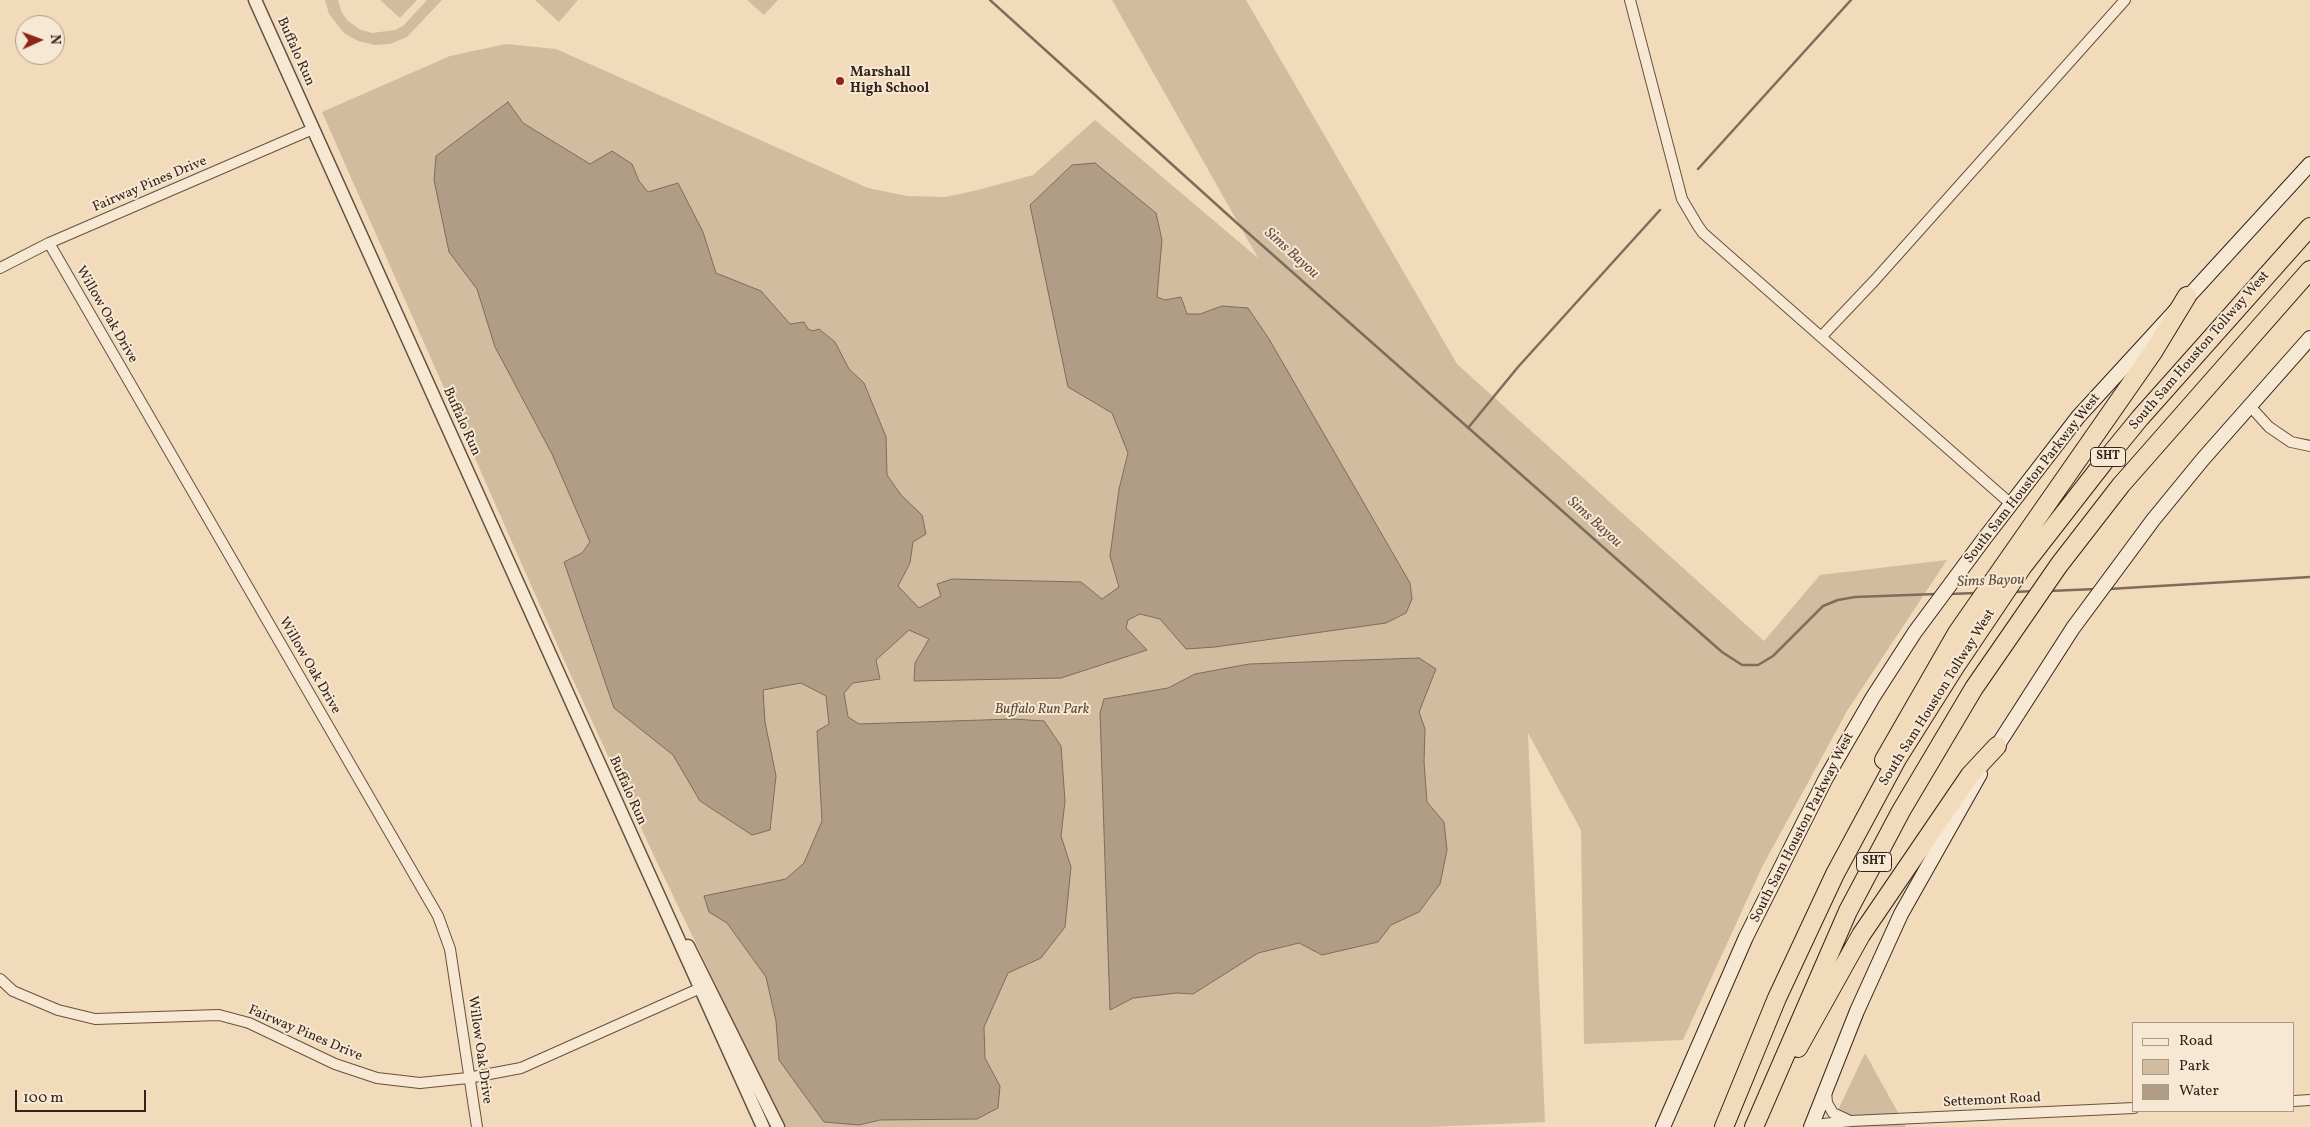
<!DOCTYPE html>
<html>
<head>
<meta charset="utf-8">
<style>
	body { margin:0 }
	#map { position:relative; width:2310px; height:1127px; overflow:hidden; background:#f2dbbb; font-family:Vollkorn,serif }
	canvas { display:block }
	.legend { position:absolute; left:2132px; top:1022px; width:162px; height:90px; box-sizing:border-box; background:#f7e8d3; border:1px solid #a99989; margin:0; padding:6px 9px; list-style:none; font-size:15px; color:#34231b }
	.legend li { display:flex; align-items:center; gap:10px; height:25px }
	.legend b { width:25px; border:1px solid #a99989 }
	.north { position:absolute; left:15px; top:15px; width:50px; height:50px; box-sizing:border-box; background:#f7e8d3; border:1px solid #a99989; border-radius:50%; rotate:88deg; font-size:14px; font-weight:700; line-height:20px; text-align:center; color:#34231b }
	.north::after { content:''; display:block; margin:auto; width:18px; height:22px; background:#8f2418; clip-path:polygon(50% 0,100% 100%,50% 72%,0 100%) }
	.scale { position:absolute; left:15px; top:1090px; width:131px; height:22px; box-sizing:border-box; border:2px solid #34231b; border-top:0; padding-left:6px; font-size:15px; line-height:18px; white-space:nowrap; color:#34231b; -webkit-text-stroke:4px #f7e8d3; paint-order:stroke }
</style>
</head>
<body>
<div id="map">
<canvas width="2310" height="1127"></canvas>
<ul class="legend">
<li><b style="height:6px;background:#f7e8d3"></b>Road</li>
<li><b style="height:14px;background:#d2bca0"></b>Park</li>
<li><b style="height:14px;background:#b19c85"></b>Water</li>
</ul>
<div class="north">N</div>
<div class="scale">100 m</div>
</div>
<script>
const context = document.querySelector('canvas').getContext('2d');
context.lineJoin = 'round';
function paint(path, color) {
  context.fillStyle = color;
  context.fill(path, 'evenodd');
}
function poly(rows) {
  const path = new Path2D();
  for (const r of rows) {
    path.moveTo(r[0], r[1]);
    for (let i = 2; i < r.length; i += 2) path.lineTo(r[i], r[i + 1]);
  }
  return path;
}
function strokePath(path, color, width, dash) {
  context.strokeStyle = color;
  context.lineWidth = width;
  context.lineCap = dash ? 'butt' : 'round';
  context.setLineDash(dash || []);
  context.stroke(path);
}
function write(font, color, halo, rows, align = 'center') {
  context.font = font + ' Vollkorn,serif';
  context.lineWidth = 4;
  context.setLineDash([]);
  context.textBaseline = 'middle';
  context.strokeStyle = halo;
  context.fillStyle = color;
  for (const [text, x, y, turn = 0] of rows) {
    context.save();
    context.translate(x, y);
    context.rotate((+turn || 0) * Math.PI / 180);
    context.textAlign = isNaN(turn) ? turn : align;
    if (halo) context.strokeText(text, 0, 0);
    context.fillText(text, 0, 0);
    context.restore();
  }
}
paint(poly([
	[325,0,338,0,342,13,348,21,359,29,372,33,395,30,403,26,427,0,442,0,407,37,390,44,375,45,358,41,344,33,329,14],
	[380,0,417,0,400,18],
	[535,0,578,0,559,22],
	[747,0,778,0,764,15],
	[1112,0,1246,0,1457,364,1764,641,1820,575,1947,560,1847,711,1762,867,1683,1040,1584,1044,1581,830,1528,733,1545,1122,1430,1127,784,1127,654,856,569,671,322,112,450,56,506,44,556,49,868,188,907,196,945,197,978,190,1033,175,1095,120,1258,258],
	[1865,1053,1906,1127,1830,1127]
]), '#d2bca0');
const water = poly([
	[508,102,523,123,590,164,612,151,632,164,639,181,648,192,678,183,703,232,716,273,761,291,790,324,804,322,808,329,813,331,819,329,835,342,849,369,864,383,886,437,887,475,901,495,922,515,926,534,913,542,910,563,898,586,919,608,941,596,937,584,952,579,1081,582,1102,599,1119,587,1110,556,1119,489,1128,453,1112,413,1068,387,1030,205,1072,165,1095,163,1156,213,1162,240,1157,297,1165,300,1181,297,1187,314,1200,314,1222,306,1248,308,1269,339,1410,583,1412,599,1406,613,1386,623,1215,647,1186,649,1160,619,1140,614,1128,620,1126,628,1147,650,1061,678,914,681,915,663,929,639,909,630,876,660,880,679,853,683,844,693,848,717,859,724,1013,719,1044,721,1061,746,1065,801,1061,836,1071,867,1065,927,1041,958,1008,973,984,1027,985,1058,1000,1086,998,1108,977,1119,880,1120,859,1125,824,1122,779,1060,776,1021,766,977,727,923,709,912,704,896,786,879,804,863,822,821,817,731,829,724,826,696,801,683,763,690,765,722,776,776,770,830,752,835,700,801,673,755,614,708,564,562,582,553,590,542,552,454,495,347,477,289,449,252,434,180,436,156,508,102],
	[1419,658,1436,669,1419,712,1425,729,1424,762,1427,802,1444,822,1447,850,1440,884,1419,912,1391,925,1378,942,1322,955,1299,943,1258,953,1193,994,1177,993,1133,998,1110,1010,1100,713,1104,699,1168,688,1195,674,1249,664,1419,658]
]);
paint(water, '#b19c85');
strokePath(water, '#7f6c5b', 1);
strokePath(poly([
	[990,0,1238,224,1681,616,1722,652,1742,665,1758,665,1773,656,1823,606,1838,600,1855,597,1936,594],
	[1698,169,1851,0],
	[1468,428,1518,367,1660,210],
	[2109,589,2310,577],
	[2049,591,2096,589],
	[2014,592,2034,591],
	[1949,594,1976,593]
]), '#7f6c5b', 2.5);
const minor = poly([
	[1630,0,1682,199,1698,226,1703,233,2011,504],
	[49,243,438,916,450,949,477,1127],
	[0,268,49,243,313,129],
	[1821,337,1875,280,2125,0],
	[2249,405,2269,427,2291,442,2310,446],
	[0,979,13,991,58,1010,95,1019,219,1015,249,1023,335,1064,377,1078,420,1083,468,1078,521,1068,705,986],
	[1826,1091,1827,1103,1833,1113,1848,1120],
	[2294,1101,2310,1100],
	[1817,1127,1823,1124,1851,1121,2134,1108]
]);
const tertiary = poly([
	[255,0,763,1127],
	[688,946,778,1127]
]);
const secondary = poly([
	[1992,754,2073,628,2153,520,2203,459,2310,338],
	[1663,1127,1746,937,1826,778,1873,697,1915,632,1984,539,2078,417,2310,164],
	[1811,1127,1857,1011,1901,914,1980,774]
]);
const motorway = poly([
	[1884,760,1957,633,2153,352,2187,296],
	[1798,1048,1861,935,1970,775,1997,746],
	[1724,1127,1777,998,1835,874,1897,759,1955,667,2023,566,2104,462,2140,418,2310,227],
	[1754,1127,1848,911,1901,811,1974,688,2059,565,2121,485,2310,270]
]);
strokePath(minor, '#645143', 12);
strokePath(tertiary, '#645143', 15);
strokePath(secondary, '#34231b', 16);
strokePath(motorway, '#34231b', 20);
strokePath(minor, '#f7e8d3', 10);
strokePath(tertiary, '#f7e8d3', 12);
strokePath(secondary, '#f7e8d3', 14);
strokePath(motorway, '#f2dbbb', 18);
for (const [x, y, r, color] of [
	[840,81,5,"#8f2418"]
]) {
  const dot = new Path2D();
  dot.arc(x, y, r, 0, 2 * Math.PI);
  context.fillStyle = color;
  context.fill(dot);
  strokePath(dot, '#f7e8d3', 2);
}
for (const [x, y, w] of [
	[2108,457,35],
	[1874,862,35]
]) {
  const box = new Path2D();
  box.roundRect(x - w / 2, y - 9.5, w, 19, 4);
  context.fillStyle = '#f7e8d3';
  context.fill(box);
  strokePath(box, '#34231b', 1);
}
write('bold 12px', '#34231b', null, [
	["SHT",2108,457],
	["SHT",1874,862]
]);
write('14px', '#34231b', '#f7e8d3', [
	["Buffalo Run",295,52,66],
	["Fairway Pines Drive",150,185,-23],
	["Willow Oak Drive",106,315,60],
	["South Sam Houston Tollway West",2200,351,-49],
	["Buffalo Run",461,422,66],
	["South Sam Houston Parkway West",2033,479,-52],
	["Willow Oak Drive",309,666,60],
	["South Sam Houston Tollway West",1938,698,-58],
	["Buffalo Run",627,791,66],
	["South Sam Houston Parkway West",1803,828,-63],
	["Fairway Pines Drive",305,1034,23],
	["Willow Oak Drive",479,1050,82],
	["Settemont Road",1992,1101,-3]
]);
write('bold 14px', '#34231b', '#f7e8d3', [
	["Marshall",850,73],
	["High School",850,89]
], 'left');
write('italic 14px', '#5c493c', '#f7e8d3', [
	["Buffalo Run Park",1042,710]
]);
write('italic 15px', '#604d40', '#f7e8d3', [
	["Sims Bayou",1291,254,42],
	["Sims Bayou",1594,523,42],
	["Sims Bayou",1991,582,-2]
]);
</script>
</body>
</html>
